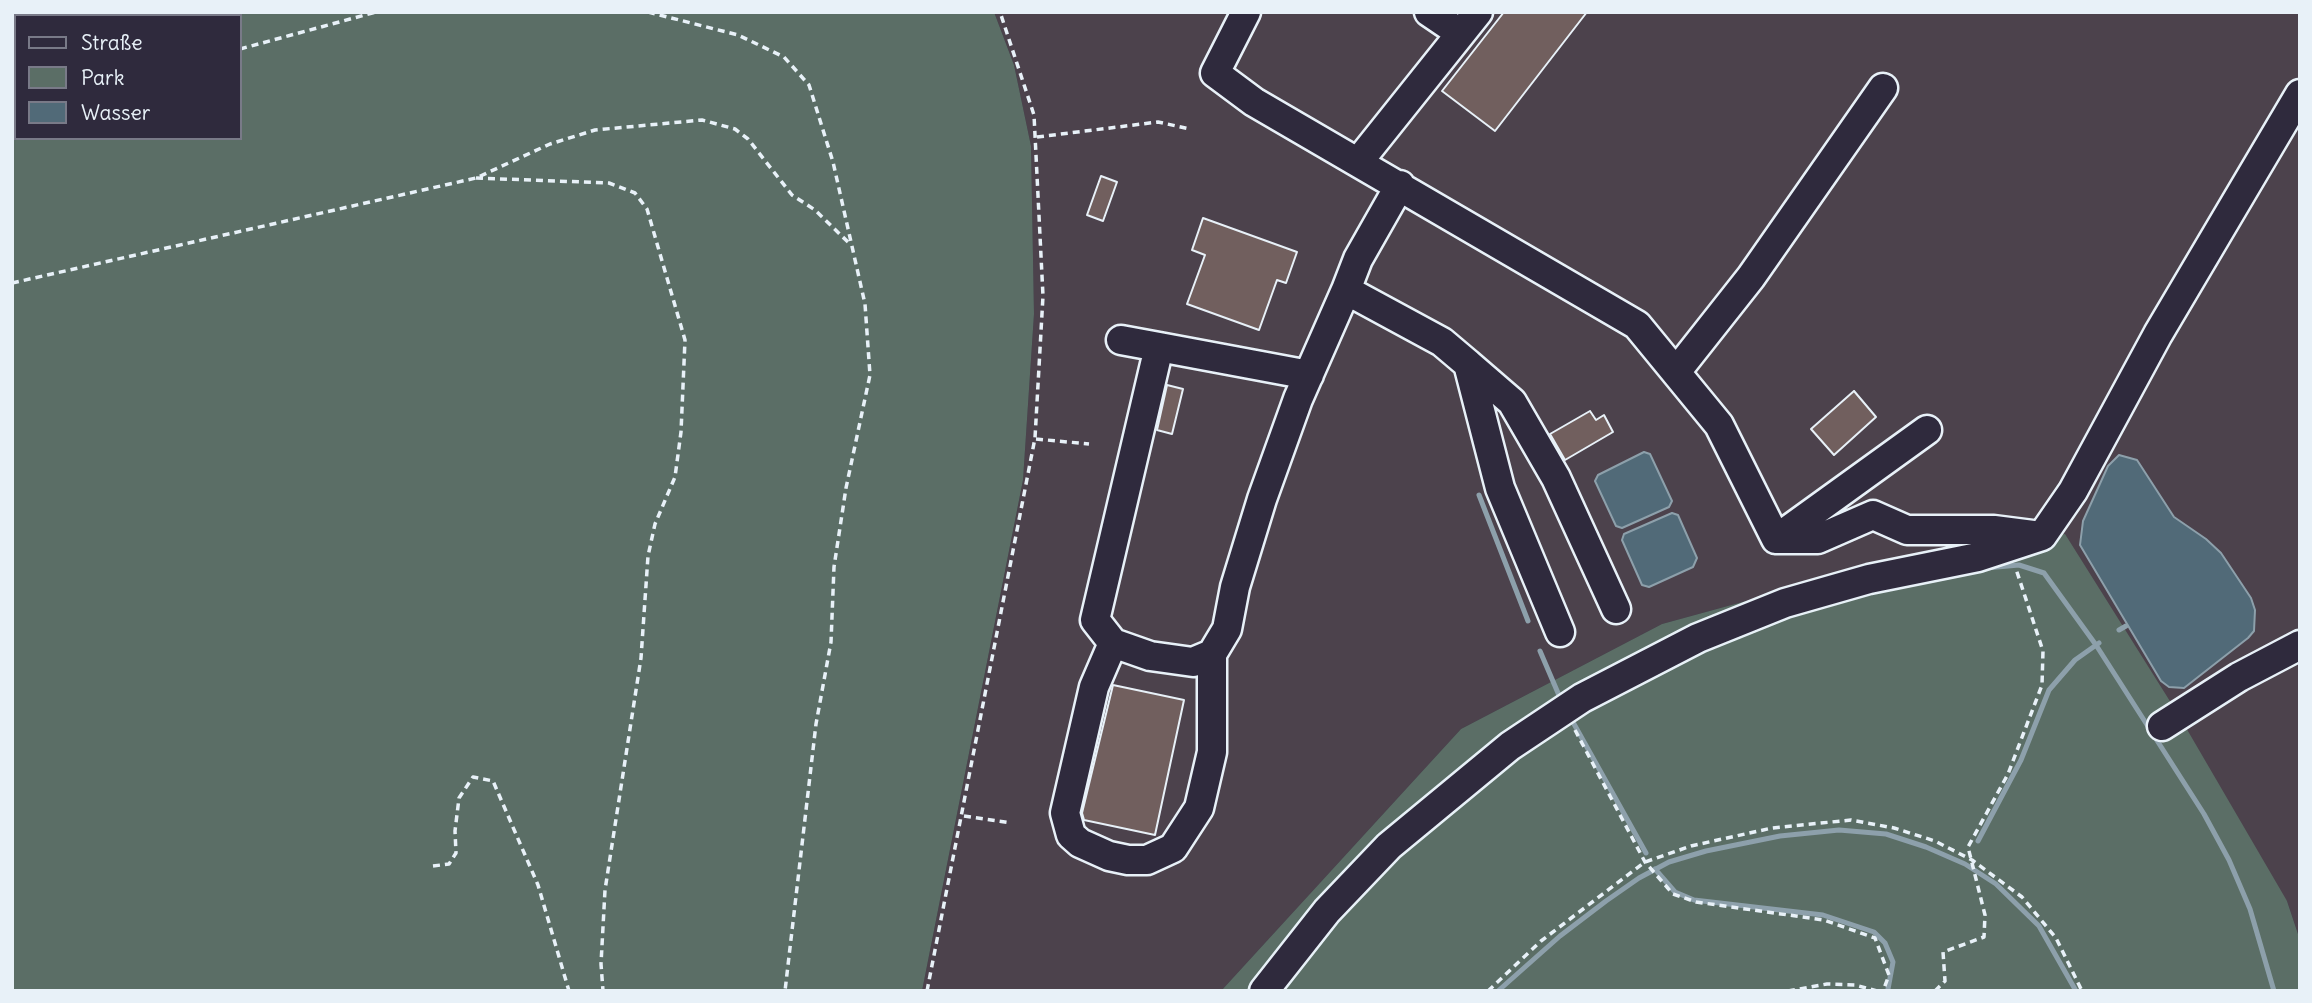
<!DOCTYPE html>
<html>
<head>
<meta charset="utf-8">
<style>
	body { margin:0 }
	#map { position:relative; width:2312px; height:1003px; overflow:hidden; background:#3c3544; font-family:Delius,sans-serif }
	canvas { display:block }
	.frame { position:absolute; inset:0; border:14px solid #e8f1f8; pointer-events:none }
	.legend { position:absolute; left:14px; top:14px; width:228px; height:126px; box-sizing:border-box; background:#2f2a3d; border:2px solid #797a88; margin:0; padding:9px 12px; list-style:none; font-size:21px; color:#e8f1f8 }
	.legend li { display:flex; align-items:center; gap:14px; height:35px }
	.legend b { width:35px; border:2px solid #797a88 }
</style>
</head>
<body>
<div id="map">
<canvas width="2312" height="1003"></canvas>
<div class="frame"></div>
<ul class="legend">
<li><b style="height:9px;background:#2f2a3d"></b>Straße</li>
<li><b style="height:19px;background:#5b6e66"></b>Park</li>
<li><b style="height:19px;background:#516a78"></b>Wasser</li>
</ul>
</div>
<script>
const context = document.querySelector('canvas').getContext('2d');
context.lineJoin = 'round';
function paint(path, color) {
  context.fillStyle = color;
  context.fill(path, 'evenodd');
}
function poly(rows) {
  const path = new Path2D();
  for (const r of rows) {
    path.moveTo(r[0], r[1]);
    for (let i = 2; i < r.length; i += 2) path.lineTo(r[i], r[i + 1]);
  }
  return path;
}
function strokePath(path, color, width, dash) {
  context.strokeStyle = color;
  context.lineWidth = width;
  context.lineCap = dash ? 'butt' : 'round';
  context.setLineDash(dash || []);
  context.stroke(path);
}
paint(poly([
	[994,12,2300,12,2300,940,2287,901,1903,558,1662,624,1461,729,1221,991,922,991,1023,480,1034,314,1031,146,1014,65]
]), '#4c424c');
paint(poly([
	[12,12,994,12,1014,65,1031,146,1034,314,1023,480,922,991,12,991],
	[16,16,240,16,240,138,16,138],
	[2065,534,2178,714,2287,901,2300,940,2300,991,1221,991,1461,729,1662,624,1903,558]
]), '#5b6e66');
const water = poly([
	[1644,452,1650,454,1672,501,1669,507,1622,528,1616,526,1595,481,1598,475,1644,452],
	[2119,455,2137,460,2174,517,2206,539,2221,553,2251,598,2255,610,2254,631,2248,638,2184,688,2169,687,2161,681,2080,545,2083,521,2108,466,2119,455],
	[1672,513,1678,515,1697,558,1693,567,1649,587,1642,585,1622,540,1624,534,1672,513]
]);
paint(water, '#516a78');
strokePath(water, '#8da0ab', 2);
strokePath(poly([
	[1479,495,1528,621],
	[1986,568,2019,565,2044,573,2096,645,2204,814,2229,860,2250,909,2274,991],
	[2119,630,2126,626],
	[1540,651,1561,700],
	[1569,715,1646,853],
	[1978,841,2021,760,2049,690,2075,660,2099,643],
	[1655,869,1675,892,1694,900,1823,915,1874,932,1885,943,1893,962,1888,989],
	[1498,991,1560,936,1606,901,1639,878,1669,862,1706,851,1780,836,1839,830,1886,834,1926,847,1965,864,1996,884,2039,926,2076,991]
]), '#8da0ab', 5);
const building = poly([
	[1504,12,1587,12,1495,131,1442,91,1504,12],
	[1101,176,1117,182,1103,221,1087,215,1101,176],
	[1203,218,1297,252,1286,283,1277,280,1259,330,1187,304,1205,255,1192,250,1203,218],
	[1167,385,1183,389,1172,434,1157,430,1167,385],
	[1854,391,1876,417,1834,455,1811,429,1854,391],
	[1590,411,1596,420,1604,415,1613,432,1565,460,1550,434,1590,411],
	[1113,685,1184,700,1155,835,1084,820,1082,813,1113,685]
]);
paint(building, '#715f5e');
strokePath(building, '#e8f1f8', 2);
const minor = poly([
	[1246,12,1215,73,1254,102,1637,325,1719,425,1776,539,1818,539,1873,515,1907,530,1994,530,2033,535],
	[1429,12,1460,33],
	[1359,161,1478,12],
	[1400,185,1358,259,1346,290,1442,342,1468,364,1500,488,1560,632],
	[1121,340,1159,347,1095,620,1113,643,1150,656,1193,662,1212,654,1227,629,1235,587,1262,499,1298,399,1346,290],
	[1159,347,1309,375],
	[1468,364,1512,402,1556,478,1616,609],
	[1676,372,1751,277,1883,88],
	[1776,539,1927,430],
	[1113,643,1094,687,1065,813,1071,835,1080,843,1109,856,1128,860,1147,860,1173,848,1199,808,1212,752,1212,654],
	[2162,726,2239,677,2300,645],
	[1264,991,1327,911,1389,846,1510,746,1582,698,1698,638,1785,603,1869,579,1978,557,2042,536,2073,491,2158,334,2300,94]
]);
strokePath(minor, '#e8f1f8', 33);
strokePath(poly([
	[648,12,738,35,784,57,809,85,833,162,865,304,870,375,846,488,834,567,831,642,816,724,785,991],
	[240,49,376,12],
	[12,109,16,109],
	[1037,137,1158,122,1190,129],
	[476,178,609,183,635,193,647,209,685,340,681,432,675,477,655,524,648,556,641,658,605,890,601,964,603,991],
	[12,283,476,178,550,144,595,130,702,120,735,129,748,139,792,195,815,210,849,243],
	[1036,439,1089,444],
	[1575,730,1645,862,1673,894,1696,902,1824,920,1875,938,1889,975,1883,991],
	[964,816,1011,823],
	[433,866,449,864,456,853,455,831,459,798,473,777,493,781,538,885,569,991],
	[927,991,1035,438,1043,296,1034,115,1000,12],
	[1488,991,1541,941,1645,862,1691,846,1772,828,1851,820,1894,828,1935,841,1972,860,2022,897,2056,938,2082,991],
	[1788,991,1827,984,1855,985,1877,991],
	[1935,991,1945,981,1943,952,1984,937,1985,915,1968,847,2008,774,2042,685,2043,651,2016,569]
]), '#e8f1f8', 3.5, [7, 5]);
strokePath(minor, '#2f2a3d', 28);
</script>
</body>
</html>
